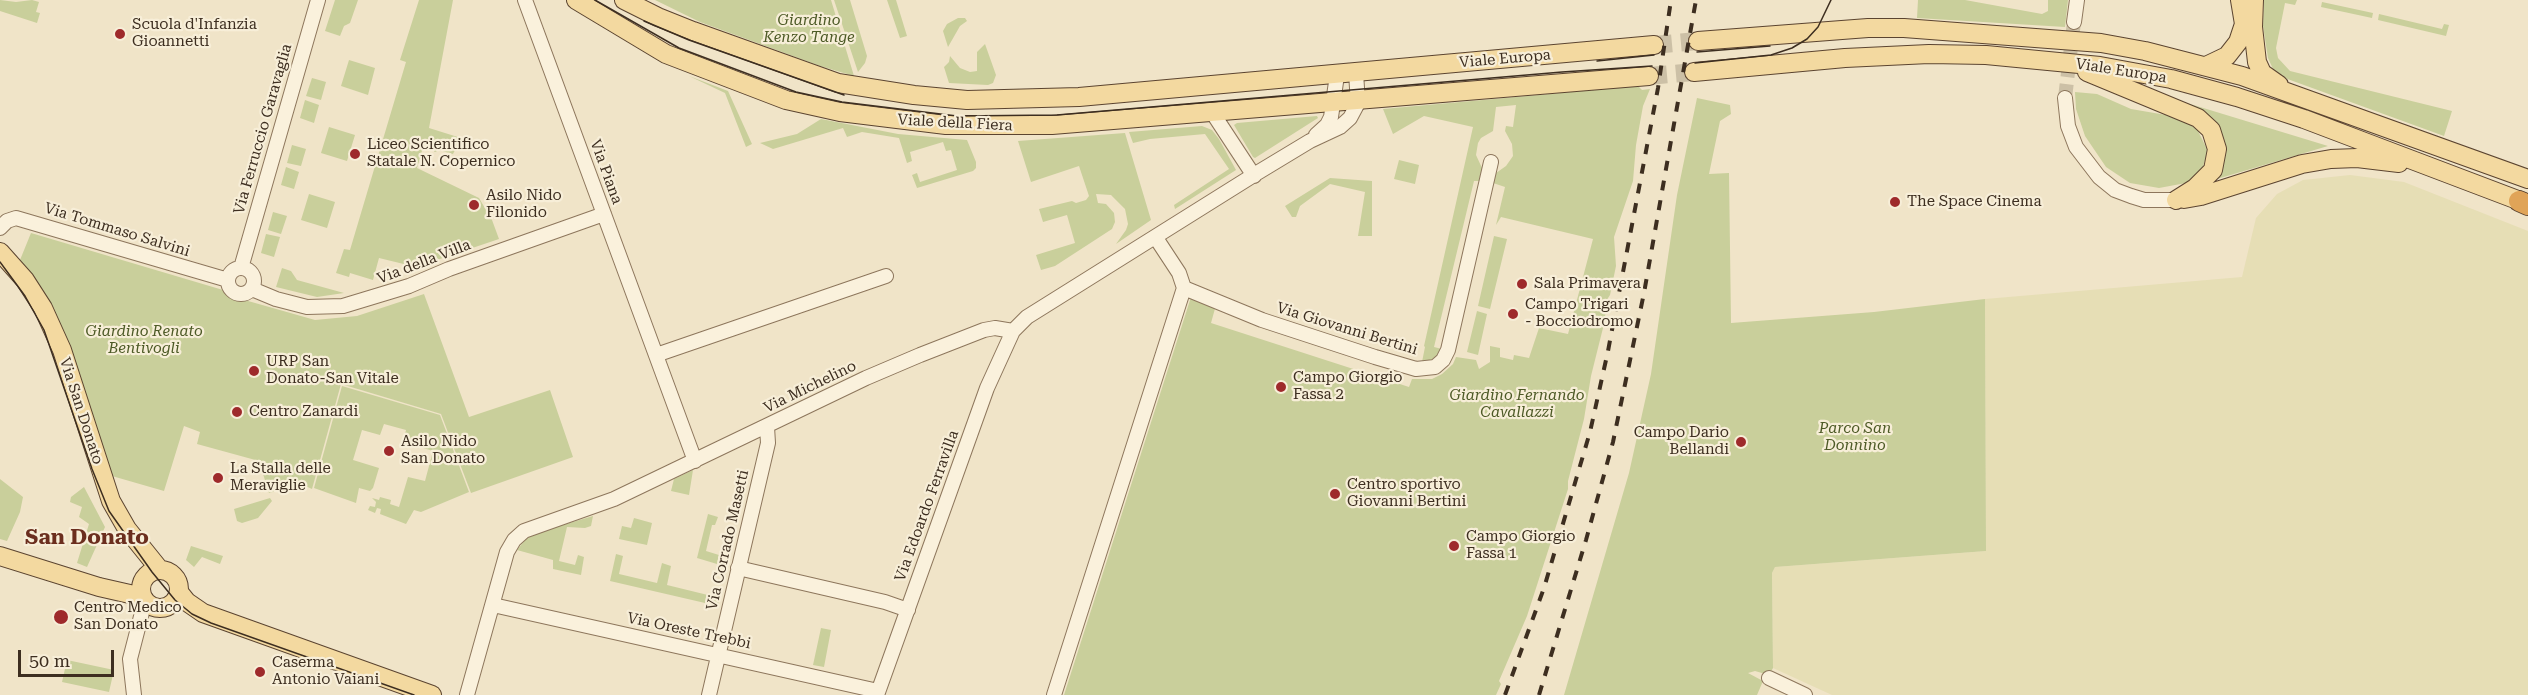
<!DOCTYPE html>
<html>
<head>
<meta charset="utf-8">
<style>
	body { margin:0 }
	#map { position:relative; width:2528px; height:695px; overflow:hidden; background:#f0e4c8; font-family:"Roboto Serif",serif }
	canvas { display:block }
	.scale { position:absolute; left:18px; top:650px; width:96px; height:27px; box-sizing:border-box; border:3px solid #3d2e20; border-top:0; padding-left:8px; font-size:18px; line-height:21px; white-space:nowrap; color:#3d2e20; -webkit-text-stroke:4px #f7eed8; paint-order:stroke }
</style>
</head>
<body>
<div id="map">
<canvas width="2528" height="695"></canvas>
<div class="scale">50 m</div>
</div>
<script>
const context = document.querySelector('canvas').getContext('2d');
context.lineJoin = 'round';
function paint(path, color) {
  context.fillStyle = color;
  context.fill(path, 'evenodd');
}
function poly(rows) {
  const path = new Path2D();
  for (const r of rows) {
    if (r.length === 3) {
      path.moveTo(r[0] + r[2], r[1]);
      path.arc(r[0], r[1], r[2], 0, 2 * Math.PI);
      continue;
    }
    path.moveTo(r[0], r[1]);
    for (let i = 2; i < r.length; i += 2) path.lineTo(r[i], r[i + 1]);
  }
  return path;
}
function strokePath(path, color, width, dash) {
  context.strokeStyle = color;
  context.lineWidth = width;
  context.lineCap = dash ? 'butt' : 'round';
  context.setLineDash(dash || []);
  context.stroke(path);
}
function write(font, color, halo, rows, align = 'center') {
  context.font = font + ' "Roboto Serif",serif';
  context.lineWidth = 4.5;
  context.setLineDash([]);
  context.textBaseline = 'middle';
  context.strokeStyle = halo;
  context.fillStyle = color;
  for (const [text, x, y, turn = 0] of rows) {
    context.save();
    context.translate(x, y);
    context.rotate((+turn || 0) * Math.PI / 180);
    context.textAlign = isNaN(turn) ? turn : align;
    if (halo) context.strokeText(text, 0, 0);
    context.fillText(text, 0, 0);
    context.restore();
  }
}
paint(poly([
	[2350,175,2404,182,2528,231,2528,695,1832,695,1773,668,1772,573,1775,567,1986,551,1985,299,2242,277,2256,218,2277,194,2303,180]
]), '#e6deb5');
paint(poly([
	[0,0,16,2,32,0,39,2,36,12,40,13,37,23,0,11],
	[335,0,358,0,350,23,344,26,340,36,325,31],
	[419,0,453,0,429,128,461,138,453,154,439,150,435,152,424,144,417,168,479,198,492,220,499,239,416,267,379,258,373,280,350,273,349,277,336,273,344,249,350,250,406,62,400,60],
	[655,0,831,0,854,76,820,66,700,22],
	[834,0,850,0,867,56,865,63,858,72],
	[887,0,896,0,907,36,900,38],
	[1918,0,1965,0,2042,14,2048,11,2048,0,2068,0,2065,27,1917,18],
	[2264,0,2297,0,2295,5,2285,3,2276,48,2278,58,2290,71,2452,111,2444,136,2282,77,2273,69,2268,58,2263,26],
	[2322,2,2373,13,2372,18,2321,7],
	[2379,14,2442,29,2444,24,2449,25,2446,36,2378,20],
	[958,18,965,18,967,21,960,26,948,47,943,31,947,24],
	[985,44,996,75,993,83,988,85,949,83,944,67,949,62,950,56,960,68,970,72,977,71,977,52],
	[349,60,375,68,368,95,341,86],
	[689,76,728,91,752,144,746,147,725,93],
	[312,78,326,82,321,100,306,96],
	[1638,86,1642,90,1650,89,1643,106,1636,145,1633,181,1614,237,1616,266,1610,295,1606,301,1605,320,1591,376,1584,419,1568,481,1568,489,1527,616,1499,681,1501,684,1496,695,1064,695,1191,297,1216,305,1211,323,1409,387,1412,379,1432,379,1442,374,1453,364,1456,357,1476,360,1479,369,1490,362,1490,346,1500,348,1500,357,1513,360,1514,355,1529,358,1539,328,1568,334,1593,239,1501,217,1496,225,1505,187,1493,183,1496,173,1506,166,1513,156,1512,144,1505,131,1506,126,1513,127,1516,105,1496,107,1493,131,1481,138,1478,143,1476,155,1482,168,1479,181,1474,181,1434,347,1442,349,1435,360,1428,363,1422,362,1425,347,1424,346,1473,127,1424,116,1393,134,1383,109],
	[2075,92,2097,94,2131,109,2166,115,2196,127,2208,151,2201,173,2186,183,2159,188,2130,183,2106,167,2085,136,2076,109],
	[1697,98,1730,105,1731,114,1720,121,1709,174,1729,173,1731,323,1874,312,1985,299,1986,551,1775,567,1772,573,1773,668,1769,675,1755,671,1748,673,1763,681,1757,695,1564,695,1629,473,1651,374,1677,195],
	[305,100,319,105,314,123,300,118],
	[2177,100,2328,146,2217,179,2223,166,2225,143,2207,114],
	[1317,116,1318,118,1255,158,1253,157,1234,125,1237,123],
	[821,119,898,134,967,140,976,162,976,168,973,171,917,188,912,175,917,173,920,182,957,170,951,150,946,151,943,142,910,152,912,161,907,163,899,138,862,132,847,137,843,128,773,149,760,143,797,134],
	[1202,126,1212,130,1219,139,1236,170,1175,209,1174,205,1229,169,1205,134,1150,139,1133,143,1129,132],
	[329,127,355,135,347,161,321,153],
	[1125,133,1151,220,1116,244,1126,230,1128,224,1125,209,1111,195,1096,194,1098,203,1106,204,1114,213,1115,222,1112,229,1055,266,1041,270,1036,255,1075,243,1067,215,1043,222,1039,209,1072,201,1076,203,1086,200,1089,196,1079,166,1031,182,1018,141],
	[292,145,306,149,301,166,287,163],
	[1399,160,1419,165,1415,184,1394,179],
	[286,167,299,172,294,189,281,185],
	[1330,178,1372,181,1372,236,1358,236,1365,192,1330,184,1300,206,1296,217,1292,217,1285,206],
	[309,194,335,202,327,228,301,220],
	[273,212,287,216,281,234,268,230],
	[31,233,223,290,234,297,315,320,357,316,424,294,469,417,550,390,573,457,471,493,441,414,341,384,312,489,301,484,269,493,259,461,197,444,200,432,184,426,164,491,112,476,91,411,30,272,20,260],
	[266,234,280,237,274,257,261,253],
	[1494,236,1507,239,1490,309,1478,306],
	[282,268,291,271,297,280,344,293,317,297,276,287],
	[1477,311,1487,314,1478,355,1467,352],
	[342,386,440,415,469,492,421,512,414,510,406,524,380,514,381,509,377,508,375,513,368,510,370,506,375,507,376,502,372,498,379,500,380,497,391,500,390,504,399,507,408,477,425,481,433,451,403,442,406,430,384,424,380,435,362,430,353,460,379,468,373,488,370,491,359,488,356,503,314,488],
	[693,470,689,495,671,491,674,479],
	[0,479,23,497,20,512,7,541,0,539],
	[84,487,105,527,87,567,77,563,89,524,79,517,82,507,70,502,71,497],
	[270,498,272,501,258,518,242,523,237,521,234,509],
	[708,514,718,517,715,525,712,525,706,551,719,555,717,564,697,558],
	[593,516,591,526,585,528,567,527,559,561,575,565,578,555,584,557,581,575,553,569,553,560,517,550,529,535],
	[634,518,652,523,647,545,619,539,622,526,631,528],
	[191,546,223,556,220,564,202,557,194,567,186,560],
	[616,554,623,556,619,574,657,583,662,563,671,566,667,585,720,598,718,606,610,581],
	[821,628,831,630,824,667,813,665],
	[67,660,114,670,109,692,62,682]
]), '#c9cf9b');
strokePath(poly([
	[2065,98,2074,22]
]), '#ccc0a6', 14, [14, 7]);
strokePath(poly([
	[1654,45,1698,41],
	[1649,76,1694,72]
]), '#ccc0a6', 18, [18, 9]);
const minor = poly([
	[525,0,695,461],
	[2074,22,2077,0],
	[2065,98,2068,126,2076,147,2099,177,2115,190,2131,196,2144,200,2176,200],
	[1212,112,1254,176],
	[1316,135,1327,125,1331,117,1337,75],
	[0,228,7,221,16,218,228,280],
	[241,281,13],
	[241,268,318,0],
	[1184,288,1262,320,1375,357,1416,369,1435,367,1443,360,1448,350,1491,162],
	[252,289,276,299,307,307,343,306,409,286,449,269,604,214],
	[656,355,886,276],
	[738,568,885,602,908,610],
	[493,605,878,691],
	[1769,678,1805,695],
	[134,695,130,659,145,601],
	[467,695,507,552,514,540,524,531,614,499,866,378,920,355,984,330,995,328,1013,331],
	[709,695,768,443,767,427],
	[877,695,987,388,1013,331,1027,317,1257,173,1310,141,1340,127,1350,118,1358,103,1356,73],
	[1054,695,1184,288,1179,273,1156,238]
]);
const major = poly([
	[576,0,666,54,786,100,840,112,946,125,1052,125,1649,76],
	[624,0,658,17,693,31,838,83,914,95,967,100,1079,97,1654,45],
	[2254,0,2253,27,2257,62,2262,73,2279,85],
	[1698,41,1868,28,1904,28,2101,43,2145,51,2242,76,2528,179],
	[2206,66,2227,56,2238,42,2244,24,2240,0],
	[1694,72,1845,58,1929,54,1986,55,2100,66,2171,79,2237,97,2304,119,2528,204],
	[2087,72,2198,118,2211,130,2217,149,2213,170,2195,188,2176,200],
	[2184,199,2201,196,2302,164,2331,159,2357,158,2399,163],
	[0,252,25,280,43,308,62,350,111,501,127,529,160,570],
	[0,556,99,587,143,597],
	[160,589,19],
	[179,592,187,602,203,613,432,695]
]);
const highway = poly([
	[2519,201,2528,205]
]);
strokePath(minor, '#8d765c', 16);
strokePath(major, '#5b4430', 20);
strokePath(highway, '#5b4430', 22);
strokePath(minor, '#faf1dc', 14);
strokePath(major, '#f3d9a0', 18);
strokePath(highway, '#e0a458', 20);
strokePath(poly([
	[595,0,679,48,796,92,842,102,957,116,1057,115,1562,72,1652,66],
	[644,21,689,40,844,95],
	[1697,52,1770,46],
	[1597,61,1654,55],
	[1695,63,1771,55,1792,48,1807,39,1818,27,1831,0],
	[0,262,25,296,44,330,92,469,109,511,152,572,175,600,192,614,211,623,414,695]
]), '#3d2e20', 1.5);
strokePath(poly([
	[1505,695,1544,588,1590,432,1608,351,1658,88,1671,0],
	[1539,695,1586,540,1613,442,1644,293,1696,0]
]), '#3d2e20', 4, [10, 10]);
for (const [x, y, r, color] of [
	[120,34,6,"#9e2a2b"],
	[355,154,6,"#9e2a2b"],
	[1895,202,6,"#9e2a2b"],
	[474,205,6,"#9e2a2b"],
	[1522,284,6,"#9e2a2b"],
	[1513,314,6,"#9e2a2b"],
	[254,371,6,"#9e2a2b"],
	[1281,387,6,"#9e2a2b"],
	[237,412,6,"#9e2a2b"],
	[1741,442,6,"#9e2a2b"],
	[389,451,6,"#9e2a2b"],
	[218,478,6,"#9e2a2b"],
	[1335,494,6,"#9e2a2b"],
	[1454,546,6,"#9e2a2b"],
	[61,617,8,"#9e2a2b"],
	[260,672,6,"#9e2a2b"]
]) {
  const dot = new Path2D();
  dot.arc(x, y, r, 0, 2 * Math.PI);
  context.fillStyle = color;
  context.fill(dot);
  strokePath(dot, '#f7eed8', 2);
}
write('italic 15px', '#4d5a26', '#f7eed8', [
	["Giardino",809,21],
	["Kenzo Tange",809,38],
	["Giardino Renato",144,332],
	["Bentivogli",144,349],
	["Giardino Fernando",1517,396],
	["Cavallazzi",1517,413],
	["Parco San",1855,429],
	["Donnino",1855,446]
]);
write('15px', '#3d2e20', '#f7eed8', [
	["Scuola d'Infanzia",132,25],
	["Gioannetti",132,42],
	["Liceo Scientifico",367,145],
	["Statale N. Copernico",367,162],
	["Asilo Nido",486,196],
	["Filonido",486,213],
	["The Space Cinema",1907,202],
	["Sala Primavera",1534,284],
	["Campo Trigari",1525,305],
	["- Bocciodromo",1525,322],
	["URP San",266,362],
	["Donato-San Vitale",266,379],
	["Campo Giorgio",1293,378],
	["Fassa 2",1293,395],
	["Centro Zanardi",249,412],
	["Campo Dario",1729,433,"right"],
	["Bellandi",1729,450,"right"],
	["Asilo Nido",401,442],
	["San Donato",401,459],
	["La Stalla delle",230,469],
	["Meraviglie",230,486],
	["Centro sportivo",1347,485],
	["Giovanni Bertini",1347,502],
	["Campo Giorgio",1466,537],
	["Fassa 1",1466,554],
	["Centro Medico",74,608],
	["San Donato",74,625],
	["Caserma",272,663],
	["Antonio Vaiani",272,680]
], 'left');
write('15px', '#3d2e20', '#f7eed8', [
	["Viale Europa",1505,59,-5],
	["Viale Europa",2121,71,9],
	["Viale della Fiera",955,123,3],
	["Via Ferruccio Garavaglia",263,129,-74],
	["Via Piana",606,172,70],
	["Via Tommaso Salvini",117,230,17],
	["Via della Villa",424,262,-21],
	["Via Giovanni Bertini",1347,329,17],
	["Via Michelino",810,387,-26],
	["Via San Donato",81,411,72],
	["Via Edoardo Ferravilla",927,506,-70],
	["Via Corrado Masetti",728,540,-77],
	["Via Oreste Trebbi",689,631,12]
]);
write('bold 21px', '#6b2e1e', '#f7eed8', [
	["San Donato",87,538]
]);
</script>
</body>
</html>
